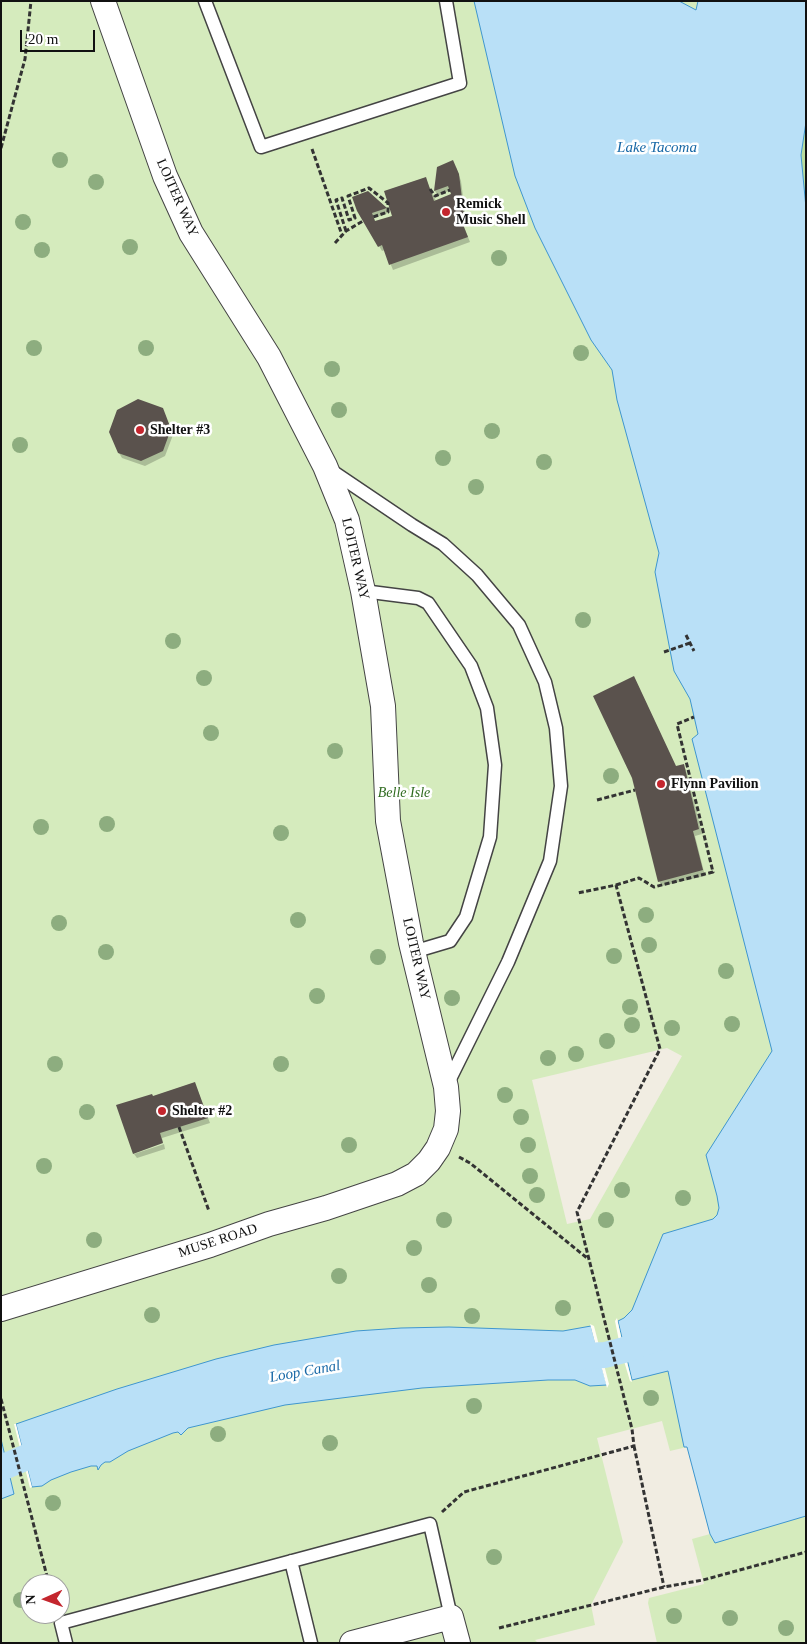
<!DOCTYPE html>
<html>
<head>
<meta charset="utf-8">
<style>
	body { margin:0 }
	#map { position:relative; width:807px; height:1644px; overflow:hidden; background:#fffdf5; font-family:"Times New Roman",serif }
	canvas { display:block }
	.frame { position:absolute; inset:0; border:2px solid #111; pointer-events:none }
	.north { position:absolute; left:20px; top:1574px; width:50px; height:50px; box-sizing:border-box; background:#fff; border:1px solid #a0a0a0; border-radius:50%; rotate:268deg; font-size:14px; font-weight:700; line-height:20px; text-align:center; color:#111 }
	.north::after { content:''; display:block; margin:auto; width:18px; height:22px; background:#c4262e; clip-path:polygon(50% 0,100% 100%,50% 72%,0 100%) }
	.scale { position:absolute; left:20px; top:30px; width:75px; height:22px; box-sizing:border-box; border:2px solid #111; border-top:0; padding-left:6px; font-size:15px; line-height:18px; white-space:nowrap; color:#111; -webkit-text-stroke:4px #fff; paint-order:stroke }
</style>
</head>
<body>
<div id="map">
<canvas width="807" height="1644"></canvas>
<div class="frame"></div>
<div class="north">N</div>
<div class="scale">20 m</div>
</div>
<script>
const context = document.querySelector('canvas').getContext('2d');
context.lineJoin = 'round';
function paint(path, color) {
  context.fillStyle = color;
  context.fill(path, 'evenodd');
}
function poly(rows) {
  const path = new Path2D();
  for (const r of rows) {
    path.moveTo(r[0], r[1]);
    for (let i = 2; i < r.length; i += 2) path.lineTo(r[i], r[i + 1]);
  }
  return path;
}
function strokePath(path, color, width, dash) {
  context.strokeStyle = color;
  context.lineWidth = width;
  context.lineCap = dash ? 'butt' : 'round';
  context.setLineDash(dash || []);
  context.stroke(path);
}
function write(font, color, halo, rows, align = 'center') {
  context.font = font + ' "Times New Roman",serif';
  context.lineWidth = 5;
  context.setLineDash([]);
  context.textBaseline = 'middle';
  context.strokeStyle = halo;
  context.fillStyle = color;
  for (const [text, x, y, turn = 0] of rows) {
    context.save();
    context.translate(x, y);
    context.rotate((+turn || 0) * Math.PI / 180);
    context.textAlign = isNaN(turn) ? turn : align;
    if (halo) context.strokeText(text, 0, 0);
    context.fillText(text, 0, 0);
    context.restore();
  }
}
paint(poly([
	[1,1,806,1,806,1643,1,1643],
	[30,1584,60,1584,60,1614,30,1614]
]), '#d5ebbd');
paint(poly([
	[806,122,806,208,801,155]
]), '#b9dc9c');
paint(poly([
	[667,1048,682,1056,590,1219,567,1224,532,1080],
	[662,1421,670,1451,687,1447,710,1534,692,1539,704,1584,649,1598,648,1603,657,1643,538,1643,535,1640,595,1625,591,1605,623,1542,597,1438]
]), '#f1ede2');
const water = poly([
	[474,1,679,1,696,10,698,1,806,1,806,122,801,155,806,208,806,1516,715,1543,710,1534,687,1447,684,1447,668,1371,632,1380,618,1321,624,1318,632,1310,663,1234,713,1219,717,1215,719,1208,717,1196,706,1155,772,1051,692,739,698,734,690,699,674,671,655,572,659,553,617,400,612,370,591,340,535,228,515,176,474,1],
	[591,1326,607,1385,590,1386,575,1380,548,1380,422,1388,285,1405,188,1428,181,1435,178,1432,173,1433,128,1451,110,1462,105,1462,101,1465,98,1470,97,1466,91,1466,71,1472,51,1480,42,1486,32,1487,16,1424,117,1389,216,1359,274,1345,356,1331,401,1328,449,1327,563,1331,591,1326],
	[1,1439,14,1494,1,1499,1,1439]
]);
paint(water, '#b9e0f7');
strokePath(water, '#3f96cf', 1);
paint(poly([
	[617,1318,624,1350,632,1382,630,1381,621,1351,615,1321],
	[590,1324,594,1326,609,1384,607,1388],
	[14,1424,16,1424,32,1487,30,1488]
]), '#fffdf5');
paint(poly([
	[438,167,456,167,461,181,466,220,462,222,470,242,393,270,385,250,382,251,358,210,368,193,386,209,388,213,374,218,375,222,394,216,425,178,436,201,453,195,451,190,438,196,435,191],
	[165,415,173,435,165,456,145,466,122,458,119,453],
	[683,765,686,770,702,834,695,836,705,876,662,886,659,881,676,767],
	[197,1089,210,1123,162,1138,163,1142,133,1152,153,1098],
	[164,1144,165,1149,137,1158,134,1154]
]), '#0003');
strokePath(poly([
	[563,1357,605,1355,624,1350,658,1338],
	[1,1468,58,1444]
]), '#b9e0f7', 26);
paint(poly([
	[453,160,459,174,464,215,460,217,468,237,389,265,382,245,378,247,357,211,352,197,368,191,387,208,372,213,375,221,392,216,384,191,426,177,434,201,451,194,448,186,434,191,437,167],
	[138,399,163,408,171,429,163,451,141,461,118,453,109,432,117,410],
	[634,676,676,766,684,764,699,829,693,831,703,870,658,882,632,778,593,696],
	[195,1082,208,1118,160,1133,163,1143,133,1154,116,1105,152,1094,153,1096]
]), '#5a524d');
const lane = poly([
	[205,1,261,147,460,83,446,1],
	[329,469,412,525,443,544,477,575,519,625,545,682,556,728,561,786,550,861,508,962,447,1085],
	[363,591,418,598,428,603,471,666,487,708,495,765,490,837,466,917,450,941,413,952],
	[291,1561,311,1643],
	[66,1643,61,1623,430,1524,451,1617]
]);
const street = poly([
	[1,1309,210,1245,269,1224,326,1208,397,1184,416,1174,429,1161,438,1148,446,1129,448,1111,446,1087,411,943,388,821,383,706,363,591,347,520,325,466,269,357,191,233,165,176,103,1],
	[352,1643,451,1617,458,1643]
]);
strokePath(lane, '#444', 15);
strokePath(street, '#444', 26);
strokePath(poly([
	[1,148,25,59,31,1],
	[312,149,342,235],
	[430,189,435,196,450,190],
	[346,231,336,200,342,198,349,220,355,218,348,196,369,188,388,203,388,212,373,217],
	[335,243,346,231,363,221],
	[686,635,694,651],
	[664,652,690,643],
	[597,800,635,790],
	[616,885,639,878,654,887,713,872,677,724,694,717],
	[179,1127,209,1211],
	[459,1157,470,1163,587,1258],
	[1,1399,49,1584],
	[634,1446,664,1587],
	[442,1512,464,1492,634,1446,632,1429,577,1212,660,1049,616,885,578,893],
	[499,1628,664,1587,703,1580,806,1552]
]), '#333', 3, [5, 2.5]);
strokePath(lane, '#fff', 12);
strokePath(street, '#fff', 24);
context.fillStyle = '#8dad7f';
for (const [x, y] of [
	[60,160],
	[96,182],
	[23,222],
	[130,247],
	[42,250],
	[499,258],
	[34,348],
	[146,348],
	[581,353],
	[332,369],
	[339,410],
	[492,431],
	[20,445],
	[443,458],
	[544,462],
	[476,487],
	[583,620],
	[173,641],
	[204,678],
	[211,733],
	[335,751],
	[611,776],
	[107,824],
	[41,827],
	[281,833],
	[646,915],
	[298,920],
	[59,923],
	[649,945],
	[106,952],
	[614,956],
	[378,957],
	[726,971],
	[317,996],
	[452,998],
	[630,1007],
	[732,1024],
	[632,1025],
	[672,1028],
	[607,1041],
	[576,1054],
	[548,1058],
	[55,1064],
	[281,1064],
	[505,1095],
	[87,1112],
	[521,1117],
	[349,1145],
	[528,1145],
	[44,1166],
	[530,1176],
	[622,1190],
	[537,1195],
	[683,1198],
	[444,1220],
	[606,1220],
	[94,1240],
	[414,1248],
	[339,1276],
	[429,1285],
	[563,1308],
	[152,1315],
	[472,1316],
	[651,1398],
	[474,1406],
	[218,1434],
	[330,1443],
	[53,1503],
	[494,1557],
	[21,1600],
	[674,1616],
	[730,1618],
	[786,1628]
]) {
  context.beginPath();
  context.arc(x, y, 8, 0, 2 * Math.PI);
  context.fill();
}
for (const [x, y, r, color] of [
	[446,212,5,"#c4262e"],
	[140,430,5,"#c4262e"],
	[661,784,5,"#c4262e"],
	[162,1111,5,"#c4262e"]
]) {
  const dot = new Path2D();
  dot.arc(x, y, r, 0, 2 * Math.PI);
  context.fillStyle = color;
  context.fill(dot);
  strokePath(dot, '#fff', 2);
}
write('14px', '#111', '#fff', [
	["LOITER WAY",177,198,66],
	["LOITER WAY",355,559,77],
	["LOITER WAY",416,959,77],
	["MUSE ROAD",218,1241,-18]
]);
write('bold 14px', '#111', '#fff', [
	["Remick",456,204],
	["Music Shell",456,220],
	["Shelter #3",150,430],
	["Flynn Pavilion",671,784],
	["Shelter #2",172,1111]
], 'left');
write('italic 14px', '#2f6b1f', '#fff', [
	["Belle Isle",404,793]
]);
write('italic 15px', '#1768a6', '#fff', [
	["Lake Tacoma",657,148],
	["Loop Canal",305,1372,-10]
]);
</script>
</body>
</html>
